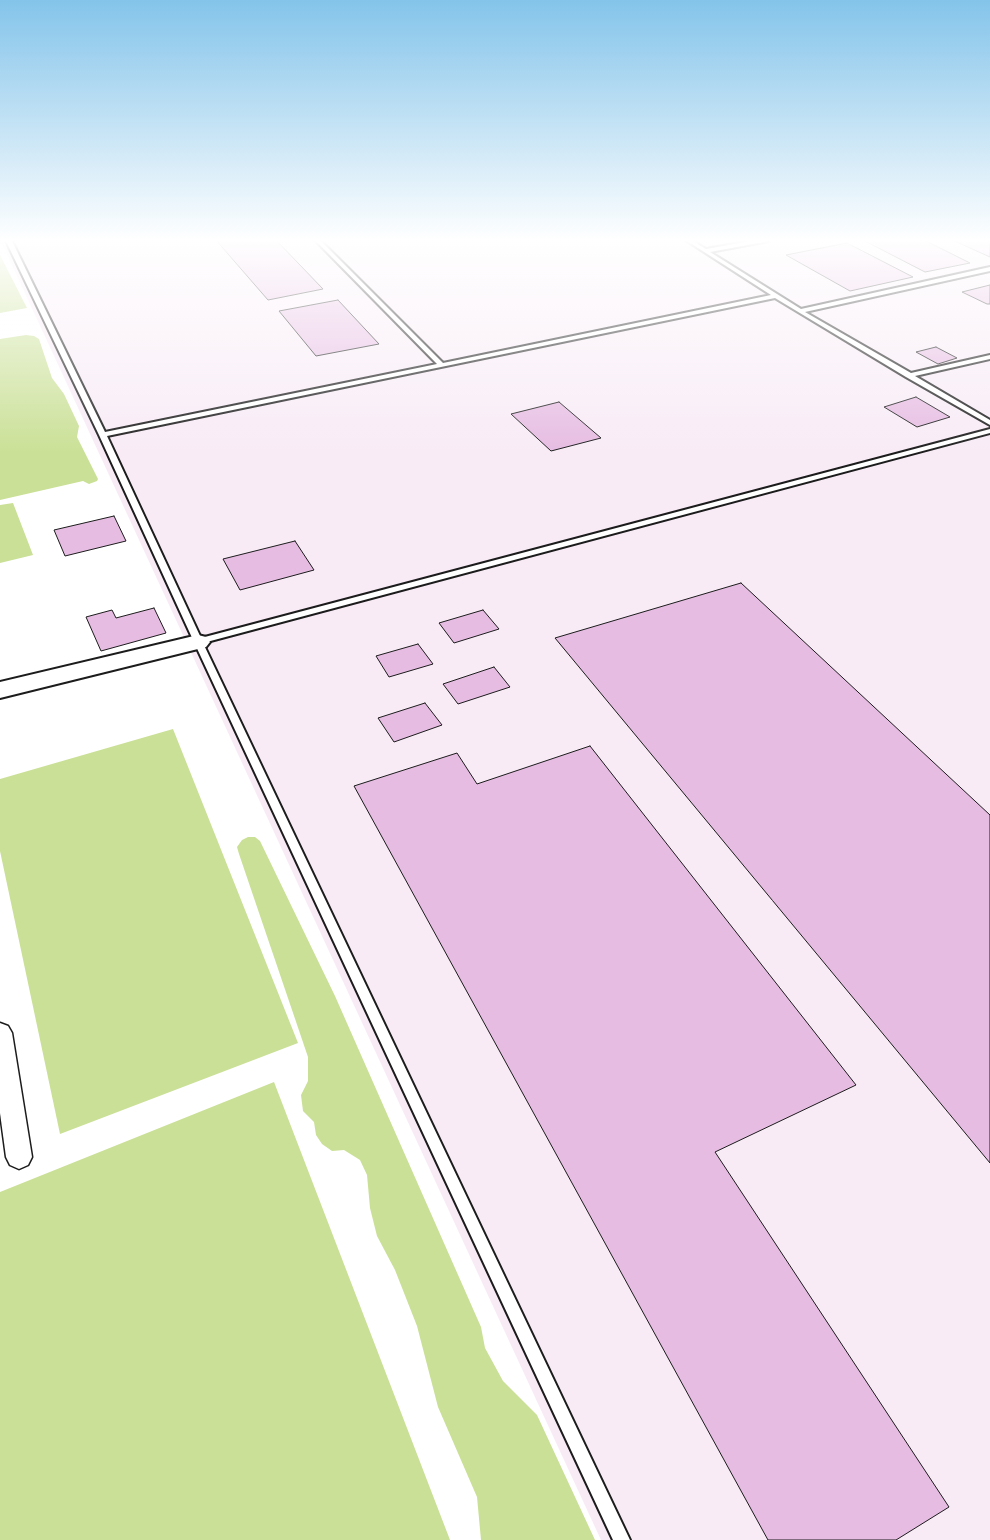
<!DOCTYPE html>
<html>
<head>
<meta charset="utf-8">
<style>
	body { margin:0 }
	canvas { display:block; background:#fff }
</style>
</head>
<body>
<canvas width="990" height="1540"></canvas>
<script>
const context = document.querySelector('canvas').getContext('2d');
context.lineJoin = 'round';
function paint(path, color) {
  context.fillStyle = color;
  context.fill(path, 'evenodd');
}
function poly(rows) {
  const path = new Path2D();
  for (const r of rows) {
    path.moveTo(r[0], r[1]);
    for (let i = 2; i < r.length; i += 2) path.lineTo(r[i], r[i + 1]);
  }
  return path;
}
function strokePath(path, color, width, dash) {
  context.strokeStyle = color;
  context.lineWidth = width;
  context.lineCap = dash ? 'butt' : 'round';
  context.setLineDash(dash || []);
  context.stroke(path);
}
paint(poly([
	[0,239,990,239,990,1540,601,1540]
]), '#f8ebf6');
paint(poly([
	[0,255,27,308,0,313],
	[26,335,34,336,39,339,52,378,64,394,79,426,77,437,98,479,97,481,89,484,83,481,0,500,0,339],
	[13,503,33,555,0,563,0,505],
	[173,729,298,1043,60,1134,0,851,0,779],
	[248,837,255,837,260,841,335,996,481,1327,485,1348,503,1381,537,1415,595,1540,481,1540,477,1497,438,1407,417,1326,395,1270,377,1236,370,1208,367,1175,360,1160,344,1150,332,1151,322,1144,316,1135,314,1122,303,1111,301,1095,308,1081,308,1057,239,854,237,847,242,840],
	[274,1082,450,1540,0,1540,0,1192]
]), '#cae096');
const building = poly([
	[215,239,275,239,323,289,268,300,215,239],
	[861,239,922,239,970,263,925,272,861,239],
	[950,239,990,239,990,257,950,239],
	[847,243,913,277,850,291,786,255,847,243],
	[990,285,990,304,987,304,962,292,990,285],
	[338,300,379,344,316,356,279,311,338,300],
	[936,347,957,358,938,364,916,352,936,347],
	[916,397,950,417,917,427,884,407,916,397],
	[559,402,601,438,551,451,511,414,559,402],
	[114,516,126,541,65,556,54,530,114,516],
	[295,541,314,570,240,590,223,559,295,541],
	[741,583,990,815,990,1163,555,638,741,583],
	[154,608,166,633,101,651,86,617,112,610,116,618,154,608],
	[483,610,499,629,454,643,439,623,483,610],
	[418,644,433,664,389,677,376,656,418,644],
	[494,667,510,687,458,704,443,684,494,667],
	[425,703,442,725,394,742,378,718,425,703],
	[590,746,856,1085,715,1152,949,1507,896,1540,768,1540,354,786,457,753,477,784,590,746]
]);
paint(building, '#e6bce2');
strokePath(building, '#1c1c1c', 1);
const lane = poly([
	[5,239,11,239,105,432,437,364,314,239,319,239,443,363,771,295,684,239,689,239,706,249,762,239,771,239,769,241,710,252,801,309,990,267,990,271,805,312,911,373,990,355,990,359,915,376,990,420,990,425,906,377,775,298,107,436,201,638,990,429,990,433,203,643,630,1540,613,1540,194,642,99,435,5,239]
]);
const street = poly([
	[0,1023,8,1026,12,1033,32,1157,28,1165,19,1169,10,1165,6,1157,0,1113,0,1023]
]);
const secondary = poly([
	[198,635,206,637,210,642,206,647,0,698,0,682,198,635]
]);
strokePath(lane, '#1c1c1c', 4);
strokePath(street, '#1c1c1c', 3);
strokePath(secondary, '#1c1c1c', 4);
paint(lane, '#fff');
paint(street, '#fff');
paint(secondary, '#fff');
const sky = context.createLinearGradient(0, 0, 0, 454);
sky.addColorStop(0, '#84c4ea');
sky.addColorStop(0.53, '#fff');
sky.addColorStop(1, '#ffffff00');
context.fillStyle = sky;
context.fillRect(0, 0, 990, 454);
</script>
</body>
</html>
